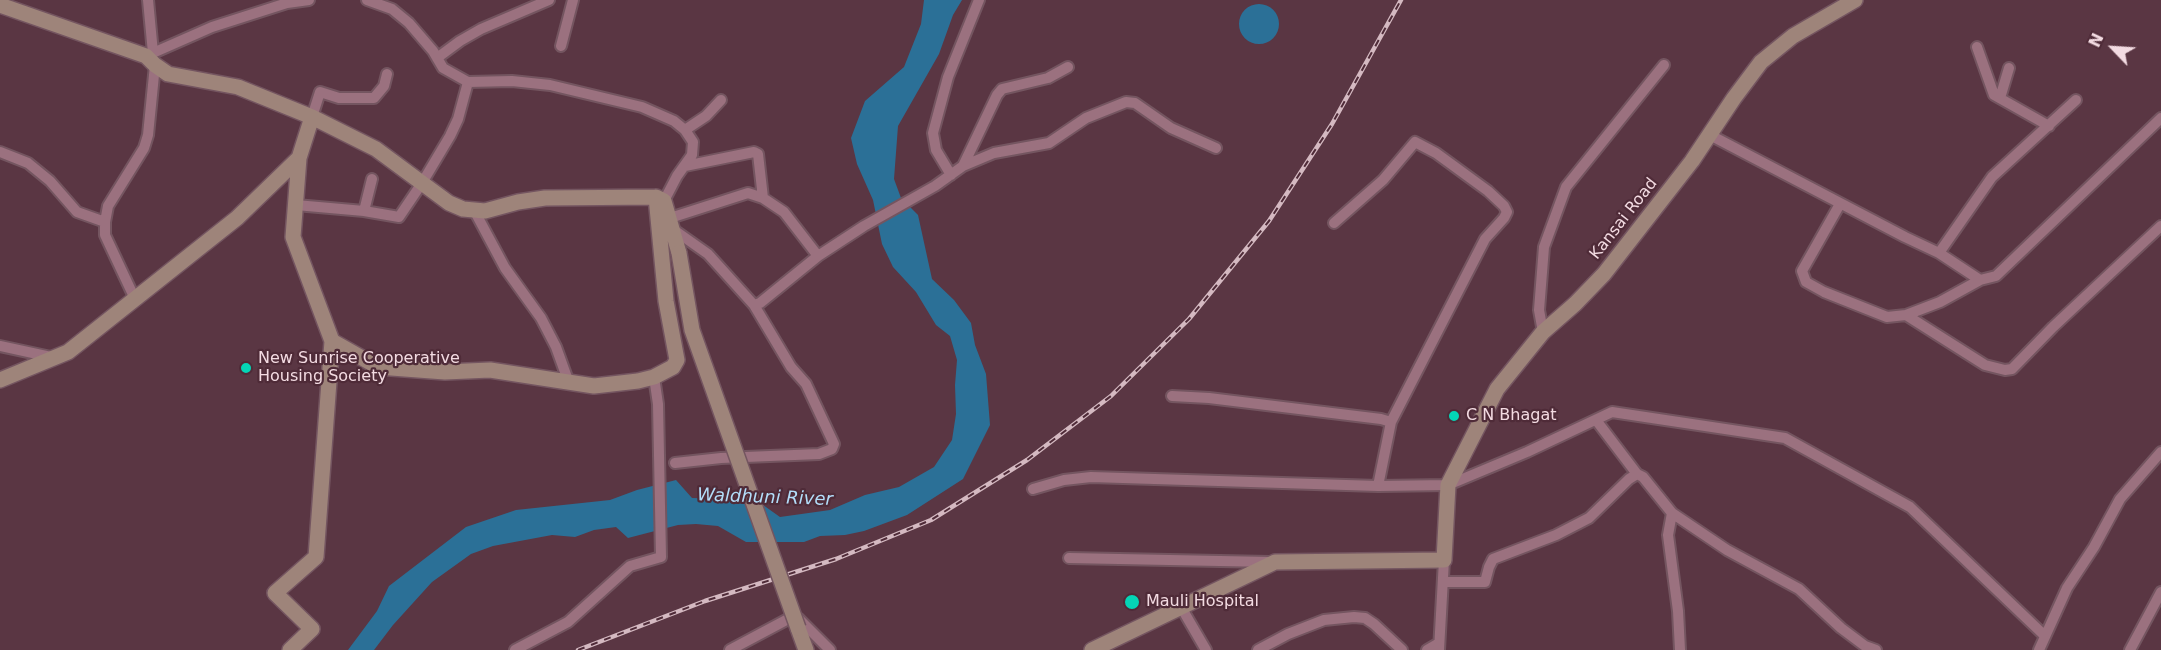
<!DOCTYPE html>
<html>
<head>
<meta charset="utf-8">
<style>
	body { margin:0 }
	#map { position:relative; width:2161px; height:650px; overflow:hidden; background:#5a3643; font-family:"DejaVu Sans",sans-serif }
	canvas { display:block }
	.north { position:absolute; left:2083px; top:18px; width:60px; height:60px; -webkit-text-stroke:4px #4f2b38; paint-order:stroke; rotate:295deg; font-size:16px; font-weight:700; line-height:24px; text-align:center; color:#f3dbe2 }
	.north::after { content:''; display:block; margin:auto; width:21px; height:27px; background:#f3dbe2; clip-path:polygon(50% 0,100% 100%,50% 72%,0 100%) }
</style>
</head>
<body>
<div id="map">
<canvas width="2161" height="650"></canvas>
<div class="north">N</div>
</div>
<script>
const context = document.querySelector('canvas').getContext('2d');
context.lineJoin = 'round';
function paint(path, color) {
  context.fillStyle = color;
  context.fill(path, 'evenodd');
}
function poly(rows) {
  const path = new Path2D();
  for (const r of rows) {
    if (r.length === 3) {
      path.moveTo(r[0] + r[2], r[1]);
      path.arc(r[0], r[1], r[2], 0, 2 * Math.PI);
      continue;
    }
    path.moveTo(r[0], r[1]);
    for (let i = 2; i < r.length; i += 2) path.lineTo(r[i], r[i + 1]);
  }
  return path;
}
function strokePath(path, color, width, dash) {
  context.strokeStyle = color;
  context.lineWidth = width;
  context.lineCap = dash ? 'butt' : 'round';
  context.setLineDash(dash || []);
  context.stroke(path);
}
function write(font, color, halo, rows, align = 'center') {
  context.font = font + ' "DejaVu Sans",sans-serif';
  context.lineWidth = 4.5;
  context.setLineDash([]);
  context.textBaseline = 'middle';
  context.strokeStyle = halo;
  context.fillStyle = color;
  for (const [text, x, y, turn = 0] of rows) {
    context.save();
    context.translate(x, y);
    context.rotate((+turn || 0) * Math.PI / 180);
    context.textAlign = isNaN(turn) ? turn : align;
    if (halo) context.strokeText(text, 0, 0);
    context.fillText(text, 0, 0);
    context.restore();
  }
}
paint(poly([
	[924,0,962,0,953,15,939,54,898,126,894,179,901,198,918,215,932,279,954,300,971,323,975,345,986,374,990,425,963,479,907,515,864,531,845,535,820,536,804,542,746,542,718,526,696,524,678,525,628,538,616,527,594,530,575,537,552,535,493,546,471,554,432,582,393,625,374,650,348,650,377,611,389,586,466,527,516,510,610,500,637,490,676,480,692,498,756,500,780,517,830,510,865,495,899,487,934,467,952,440,956,414,955,385,957,360,950,336,936,325,916,292,893,267,882,244,873,200,857,164,851,138,865,101,904,67,921,24],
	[1259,24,20]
]), '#2b7097');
const street = poly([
	[148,0,153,53],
	[367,0,392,9,409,23,433,51,443,68,468,82,512,81,550,85,642,107,674,121,685,130,693,142,692,155,677,176,664,201],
	[561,46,573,0],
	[1977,47,1994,95,2049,126],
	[146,56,212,27,287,3,309,0],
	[437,58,460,41,481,29,549,0],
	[2000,98,2009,68],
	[312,117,320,92,339,98,374,98,384,86,387,74],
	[685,130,706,116,721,100],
	[1710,135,1905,237,1939,253,1980,280],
	[0,152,28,163,50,181,77,212,105,222],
	[685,166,754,152,758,154,763,198,784,212,818,256],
	[963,166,997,95,1002,89,1048,78,1068,67],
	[951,175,936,150,933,133,948,77,979,0],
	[1840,204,1802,271,1806,282,1824,292,1887,317,1906,315,1940,302,1980,280,1996,276,2161,118],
	[296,205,364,211,372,179],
	[474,210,505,268,541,318,556,347,569,383],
	[364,211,399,217,422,183,450,136,458,119,468,82],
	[670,218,748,193,763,198],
	[1334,223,1383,180,1415,142,1436,153,1488,191,1504,206,1507,212,1504,218,1485,239,1391,422,1378,486],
	[674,230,708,254,754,305,760,303,818,256,864,226,935,186,963,166,994,153,1049,143,1086,118,1126,102,1135,103,1171,128,1216,148],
	[1939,253,1992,177,2076,100],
	[135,299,105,235,105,222,108,206,144,148,148,135,155,65],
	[1906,315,1985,365,2005,370,2012,369,2053,327,2161,226],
	[1543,332,1539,310,1544,247,1566,187,1664,65],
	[0,346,51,357],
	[1172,396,1209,398,1381,419,1391,422],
	[1596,420,1637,474,1643,477,1672,513,1727,550,1799,589,1841,628,1865,646,1876,650],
	[675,463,721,458,819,454,832,449,834,444,806,384,791,367,754,305],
	[1033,489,1064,480,1091,477,1378,486,1448,485,1527,452,1612,412,1785,438,1910,507,2045,636],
	[1672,513,1668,535,1678,611,1680,650],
	[1069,558,1270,562],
	[1443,582,1485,582,1489,567,1493,559,1556,535,1589,518,1629,479,1637,474],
	[1181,607,1206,650],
	[515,650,568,622,630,566,661,557,658,404,654,377],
	[730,650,790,618,798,618,830,650],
	[1258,650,1288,634,1324,620,1354,617,1365,618,1374,624,1402,650],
	[1427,650,1439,643],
	[1439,650,1444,560],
	[2039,650,2067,588,2094,547,2120,499,2161,452],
	[2130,650,2161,592]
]);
const secondary = poly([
	[0,5,146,56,155,65,168,74,238,87,312,117,376,149,449,203,463,209,485,211,518,202,545,198,656,197,664,201,679,253],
	[332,341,378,367,445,372,490,370,594,386,638,381,654,377,673,367,677,360,666,301,656,197],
	[0,380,68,352,237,218,299,158],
	[798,628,806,650],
	[290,650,312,629,275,593,316,557,332,341,293,237,299,158,312,117],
	[1092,650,1275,562,1444,560,1448,485,1497,389,1543,332,1575,304,1604,274,1692,161,1734,98,1761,62,1793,36,1855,0]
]);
strokePath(street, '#745560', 14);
strokePath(secondary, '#745560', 18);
strokePath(street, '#9b717f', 10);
strokePath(secondary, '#9e847a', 15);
const rail = poly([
	[578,650,705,601,836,559,931,520,1027,460,1111,396,1189,319,1269,221,1332,124,1401,0]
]);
strokePath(rail, '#d4b9c1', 4.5);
strokePath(rail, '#4f2b38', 2, [7]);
const secondaryBridge = poly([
	[679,253,692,330,798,628]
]);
strokePath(secondaryBridge, '#745560', 18, []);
strokePath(secondaryBridge, '#9e847a', 15);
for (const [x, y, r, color] of [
	[246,368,6,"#04d5b6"],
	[1454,416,6,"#04d5b6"],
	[1132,602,8,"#04d5b6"]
]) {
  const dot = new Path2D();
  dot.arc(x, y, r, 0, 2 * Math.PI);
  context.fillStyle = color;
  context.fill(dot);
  strokePath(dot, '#4f2b38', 2);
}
write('16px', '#f3dbe2', '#4f2b38', [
	["Kansai Road",1624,219,-52]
]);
write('16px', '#f3dbe2', '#4f2b38', [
	["New Sunrise Cooperative",258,359],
	["Housing Society",258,377],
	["C N Bhagat",1466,416],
	["Mauli Hospital",1146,602]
], 'left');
write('italic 18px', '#b3ddf9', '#4f2b38', [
	["Waldhuni River",765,498,2]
]);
</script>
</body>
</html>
